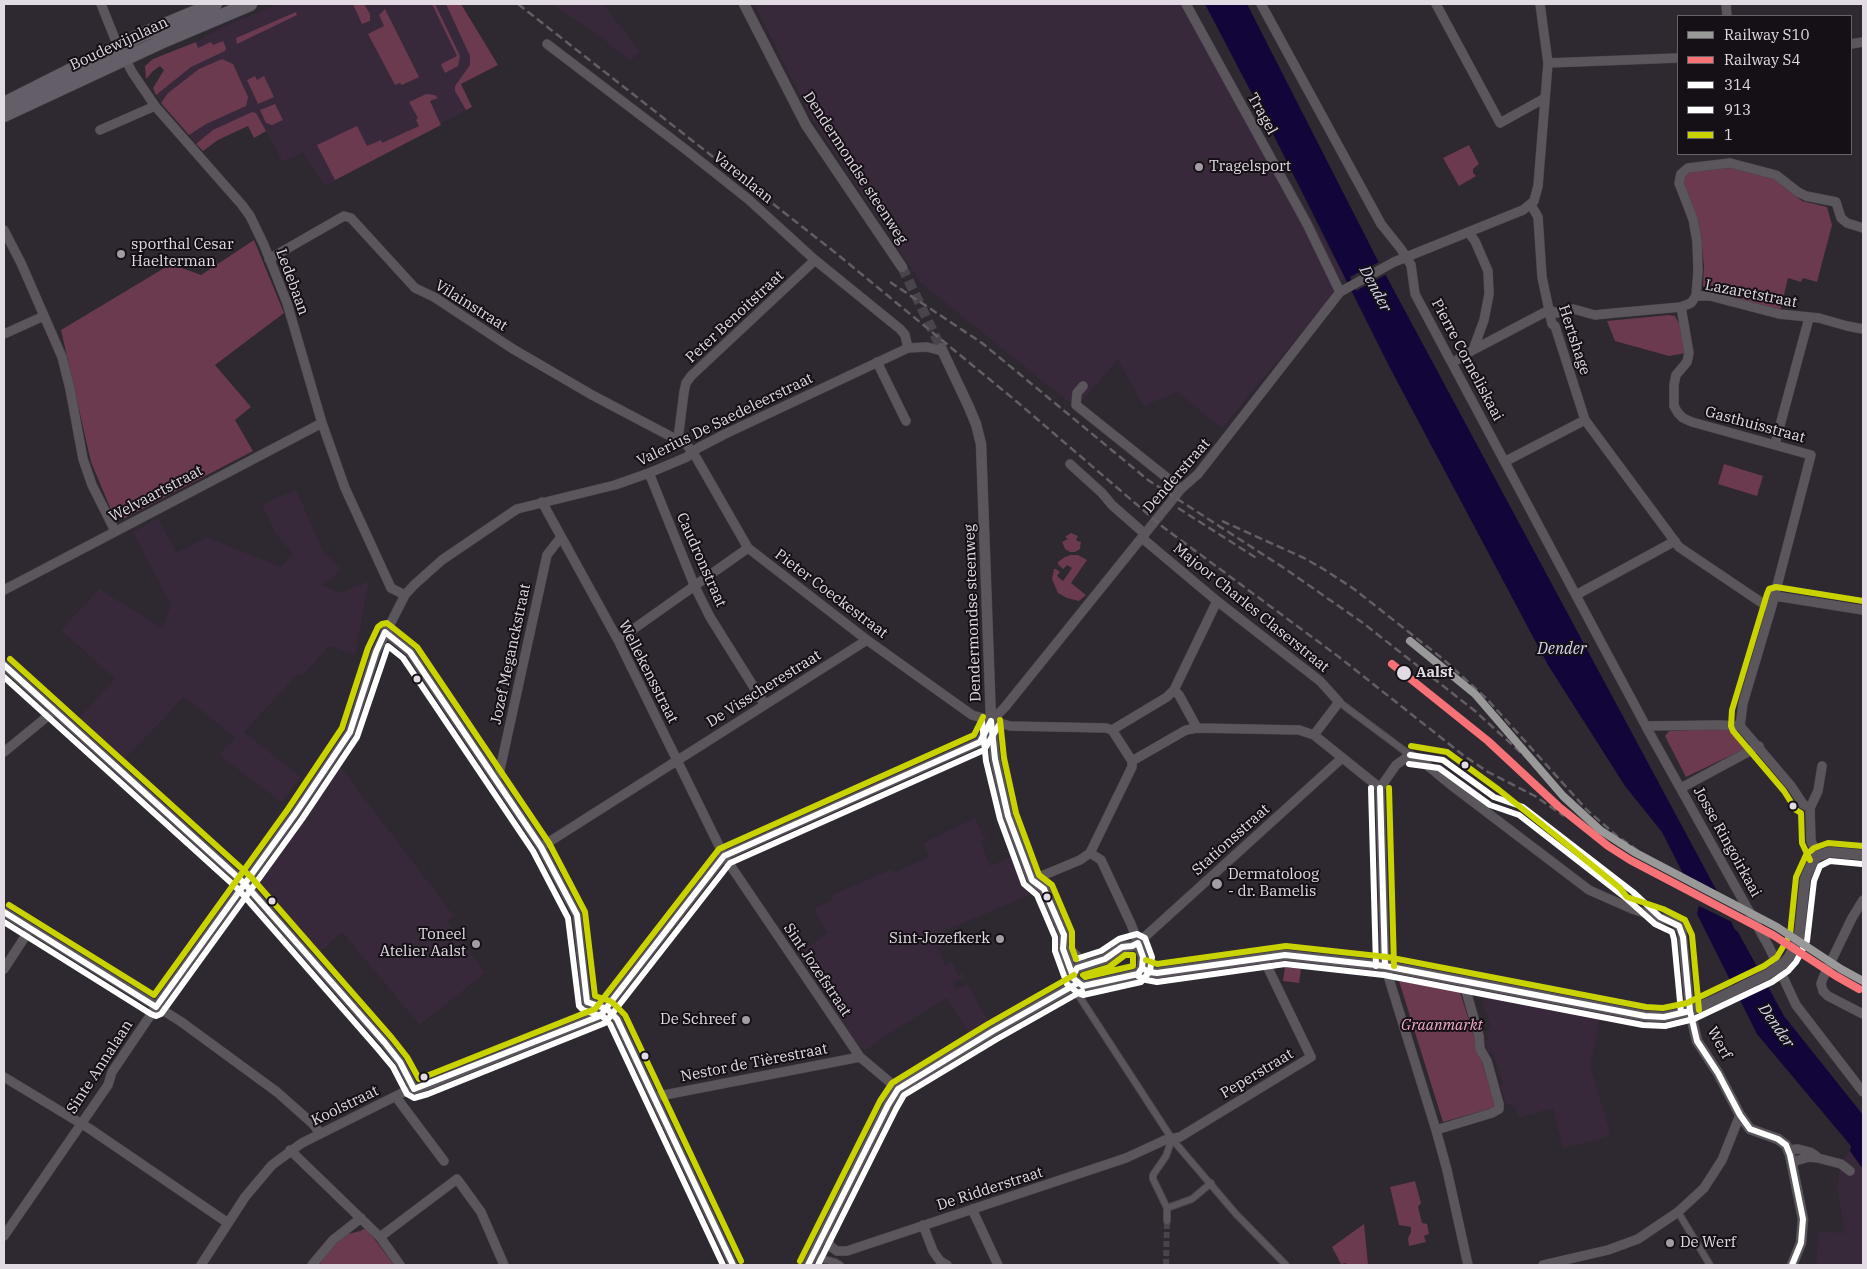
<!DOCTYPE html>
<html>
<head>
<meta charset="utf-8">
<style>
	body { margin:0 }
	#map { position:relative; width:1867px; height:1269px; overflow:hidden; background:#2e2830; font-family:"IBM Plex Serif",serif }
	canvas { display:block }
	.frame { position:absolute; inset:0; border:5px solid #e2dbe4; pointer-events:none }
	.legend { position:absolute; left:1677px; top:15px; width:175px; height:140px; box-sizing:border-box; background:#151016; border:1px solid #676168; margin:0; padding:6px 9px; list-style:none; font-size:15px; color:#e2dbe4 }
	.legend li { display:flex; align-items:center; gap:10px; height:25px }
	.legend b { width:25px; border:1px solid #676168 }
</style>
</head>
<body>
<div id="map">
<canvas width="1867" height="1269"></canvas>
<div class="frame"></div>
<ul class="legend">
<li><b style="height:6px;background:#999"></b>Railway S10</li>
<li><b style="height:6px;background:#f77276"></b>Railway S4</li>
<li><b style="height:6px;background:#fff"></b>314</li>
<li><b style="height:6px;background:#fff"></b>913</li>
<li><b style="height:6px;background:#c8d300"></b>1</li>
</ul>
</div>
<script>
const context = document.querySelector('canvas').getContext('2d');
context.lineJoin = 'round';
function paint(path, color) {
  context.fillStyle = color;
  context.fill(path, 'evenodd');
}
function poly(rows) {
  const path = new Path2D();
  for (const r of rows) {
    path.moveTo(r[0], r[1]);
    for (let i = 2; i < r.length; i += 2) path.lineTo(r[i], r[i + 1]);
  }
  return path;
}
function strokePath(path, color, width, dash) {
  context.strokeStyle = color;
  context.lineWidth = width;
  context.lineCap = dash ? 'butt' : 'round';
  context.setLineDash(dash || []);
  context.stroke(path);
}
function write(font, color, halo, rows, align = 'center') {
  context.font = font + ' "IBM Plex Serif",serif';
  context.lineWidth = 4;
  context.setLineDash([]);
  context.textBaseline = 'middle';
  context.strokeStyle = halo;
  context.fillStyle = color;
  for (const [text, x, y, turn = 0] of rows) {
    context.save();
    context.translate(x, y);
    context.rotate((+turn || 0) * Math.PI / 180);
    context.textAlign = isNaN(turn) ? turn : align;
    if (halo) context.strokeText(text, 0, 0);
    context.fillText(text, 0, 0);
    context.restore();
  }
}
paint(poly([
	[278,4,461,4,498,65,461,84,472,107,325,186,303,152,283,162,265,131,254,138,248,126,218,140,203,151,161,103,153,88,201,54,196,42,222,27],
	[551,4,603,4,640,51,630,61,593,31],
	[754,4,1188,4,1345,276,1322,308,1222,428,1177,392,1144,406,1118,360,1076,408,921,283,813,121],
	[296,489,323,551,342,570,322,585,340,593,369,581,355,654,329,646,303,675,299,673,244,732,301,777,281,802,219,755,236,738,184,697,122,762,77,720,115,679,61,630,99,589,162,628,171,605,133,532,158,518,176,553,207,537,281,567,293,554,275,533,262,505],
	[339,765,454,916,447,921,485,973,420,1025,342,932,316,956,255,882],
	[975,818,983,836,986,835,987,838,980,841,990,866,1014,856,1030,895,944,931,949,943,938,948,945,965,952,962,958,975,962,973,964,978,953,982,956,989,967,984,990,1023,970,1035,947,998,887,1035,865,1051,858,1046,797,954,828,933,814,909,832,900,834,894,892,869,894,873,929,857,923,843],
	[1487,992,1601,1015,1590,1066,1610,1131,1607,1137,1563,1148,1553,1108,1519,1118,1515,1106,1512,1107,1509,1104,1506,1105,1500,1085,1503,1084,1494,1056,1491,1052,1488,1053,1485,1041,1488,1040,1487,1031,1491,1029,1482,1001,1486,999,1485,995],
	[1850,1151,1863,1169,1863,1265,1816,1265,1819,1231,1845,1233,1837,1186,1841,1163]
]), '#37283a');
paint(poly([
	[353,4,364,4,370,14,370,21,362,24],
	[432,4,435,4,460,56,458,66,445,73,441,65,443,63,457,56],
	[446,4,461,4,498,65,461,84,472,107,466,110,455,91,455,86,470,65,470,56],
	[385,9,419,77,402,85,400,83,395,85,368,34,384,26,379,15],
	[296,12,297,15,237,44,236,38],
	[223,41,226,48,225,51,191,67,156,95,153,88,164,70,160,66,153,71,146,79,145,66,153,59,196,42,198,48,211,42,213,45],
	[222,59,233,64,248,97,247,102,246,106,206,124,189,135,161,103,168,93,199,69],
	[255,76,257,80,264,76,274,97,258,104,247,80],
	[426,94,435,95,438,98,430,101,441,125,335,180,317,145,357,126,367,146,381,140,382,143,419,126,416,120,418,118,409,102],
	[275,104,283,120,272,125,266,123,260,110],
	[252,112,256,113,266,131,254,138,248,126,218,140,203,151,196,144,213,130],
	[1469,145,1479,164,1473,169,1473,173,1476,176,1459,186,1443,158],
	[1731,166,1775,179,1802,201,1827,207,1832,225,1817,282,1803,278,1801,282,1788,278,1780,311,1714,294,1703,286,1704,266,1701,238,1683,185,1684,178,1690,172],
	[254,240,284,313,215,365,251,407,235,420,253,451,123,519,112,512,91,462,61,330,171,264,201,275],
	[1669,315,1675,316,1682,329,1686,353,1669,356,1615,341,1607,321],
	[1724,464,1763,476,1757,496,1718,484],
	[1071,533,1078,536,1076,540,1080,542,1081,541,1080,549,1075,552,1070,552,1065,549,1063,544,1062,542,1068,539,1065,537],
	[1071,555,1078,555,1087,560,1071,583,1086,595,1079,601,1067,598,1058,593,1052,579,1054,569,1056,569,1060,572,1057,576,1063,581,1072,568,1067,565,1063,569,1058,564,1058,562,1065,557],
	[1735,728,1746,748,1686,777,1665,736,1669,731],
	[1285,967,1301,969,1299,983,1283,981],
	[1399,981,1460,992,1496,1107,1443,1122],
	[1415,1181,1421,1203,1418,1207,1422,1223,1427,1224,1429,1234,1424,1236,1426,1242,1409,1246,1408,1238,1411,1232,1411,1227,1399,1225,1390,1187],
	[1364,1224,1368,1265,1347,1265,1346,1263,1341,1264,1332,1247],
	[366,1228,394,1265,319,1265,328,1251,345,1235,360,1231]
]), '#6b3a4f');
paint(poly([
	[1205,4,1247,4,1376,257,1719,895,1735,930,1738,932,1784,1016,1863,1115,1863,1169,1850,1151,1851,1146,1757,1034,1697,914,1699,905,1662,832,1625,786,1548,665,1389,366,1272,132]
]), '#120539');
paint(poly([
	[1381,261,1387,274,1356,291,1350,277],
	[1679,872,1721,894,1734,923,1695,904]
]), '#2e2830');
strokePath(poly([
	[1166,1265,1167,1221]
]), '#49434b', 6, [6, 3]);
strokePath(poly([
	[902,267,941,348]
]), '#49434b', 10, [10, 5]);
const pedestrian = poly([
	[1339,702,1410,755],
	[1078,983,1079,996,1172,1139,1236,1214,1286,1265],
	[1167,1208,1192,1199,1211,1183],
	[1678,1212,1710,1265],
	[1167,1221,1167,1208,1153,1179,1153,1175,1166,1156,1172,1139],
	[813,1257,835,1262,840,1265]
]);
const minor = poly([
	[101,4,115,39,132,72,155,106,242,205,250,216,264,245,287,303,322,423,345,488,391,588,405,595],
	[1186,4,1307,224,1340,292],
	[1261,4,1381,224,1401,249,1411,265,1415,294,1649,732,1769,947,1796,1005,1863,1092],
	[1436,4,1500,123,1545,98],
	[1726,4,1727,16],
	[547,44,685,149,748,199,815,260,900,329,905,335,908,348],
	[1851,44,1863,42],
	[1548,63,1678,58],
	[100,130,155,106],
	[1531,205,1538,217,1542,277,1552,324,1555,326,1585,420,1679,547,1771,609],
	[4,230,21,263,62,357,70,389,83,459,92,485,115,531],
	[269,259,344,216,351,218,415,288,434,297,513,349,592,395,687,445,697,459,748,548,867,640,972,715,1010,726,1106,728,1112,730],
	[1696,296,1698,271,1697,241,1693,219,1679,183,1681,174,1688,168,1730,163,1776,175,1798,192,1806,196,1836,202,1841,218,1847,223,1863,228],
	[1681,307,1689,353,1687,362,1676,375,1674,385,1674,406,1678,413,1683,418,1692,422,1811,455,1771,609,1743,703,1740,726],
	[1549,310,1557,313,1573,309,1595,315,1604,314,1681,307,1691,303,1696,296,1710,296,1779,314,1819,318,1847,326,1863,329],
	[4,334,44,316],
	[1473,350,1549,310],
	[877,362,906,421],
	[1452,363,1473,350,1484,320,1489,294,1488,271,1475,241,1468,232],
	[1083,386,1077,393,1076,405,1181,489],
	[678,439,684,392,686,383,691,376,815,260],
	[1775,444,1809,318],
	[1506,461,1585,420],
	[1070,464,1102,493,1112,505,1145,534],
	[649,473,695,587,710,617,765,705],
	[542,502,618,640,724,856,860,1057,898,1089],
	[1142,538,1217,601,1320,681,1339,702,1314,735],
	[4,590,322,423],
	[1576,595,1675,541],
	[1775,596,1863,610],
	[385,632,410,652,541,847,577,915,586,997,591,1020],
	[618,640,748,548],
	[4,665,244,883,385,1043,400,1062,414,1089],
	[1174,690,1217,601],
	[1646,726,1719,725,1740,726],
	[1740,726,1791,786,1803,804,1810,808],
	[4,752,54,711],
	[1132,761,1186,730,1197,728,1299,730,1314,735,1380,788],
	[1132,761,1112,730,1167,697,1174,690,1179,695,1197,728],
	[495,779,499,774,547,555,561,537],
	[1380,788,1385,966,1436,1130,1447,1170,1468,1265],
	[1380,788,1396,765,1410,755,1422,761,1451,785,1589,890,1632,909,1674,922,1679,926,1682,932,1690,1011],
	[1681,788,1759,746],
	[541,847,867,640],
	[1090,853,1101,860,1131,924,1138,943,1342,758],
	[1818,856,1811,841,1810,808,1818,791,1822,766],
	[1032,880,1080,860,1090,853,1132,767,1132,761],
	[1863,900,1852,918,1823,978,1821,984,1823,991,1828,996,1863,1014],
	[4,912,180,1021,277,1092,313,1124,320,1133],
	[4,969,30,929],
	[587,1002,607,1009],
	[607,1009,617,1019,733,1265],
	[4,1077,90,1129,228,1223],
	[396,1097,444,1161],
	[654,1097,860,1057],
	[1436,1130,1492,1113,1499,1109,1499,1104,1487,1061,1480,1049,1479,1036,1466,991,1467,981],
	[290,1150,380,1237,400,1265],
	[1788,1150,1798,1149,1810,1152,1816,1156],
	[1792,1162,1809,1157,1818,1158,1841,1164,1850,1171],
	[972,1209,998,1265],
	[923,1225,933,1251,940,1261,947,1265],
	[826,1231,830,1246,837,1251,847,1251,1126,1158,1165,1140,1180,1137,1311,1057,1266,964,1261,958],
	[4,1236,108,1085,112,1072,156,1007,295,814,350,732,376,652,405,595,414,585,442,560,517,509,615,485,649,473,687,457,698,448,725,434,908,348,927,347,942,351],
	[380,1237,457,1179,481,1212,504,1265],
	[201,1265,245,1197,272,1165,302,1143,402,1093,425,1086,600,1016,724,856,980,742,991,721,1005,707,1181,489,1198,474,1340,292,1394,262,1523,210,1534,201,1538,186,1548,63,1540,4],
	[312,1265,333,1240,361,1218],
	[1543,1265,1608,1250,1638,1239,1678,1212,1704,1188,1722,1160,1740,1115]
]);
const tertiary = poly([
	[744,4,806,125,902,267],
	[941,348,968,405,976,424,981,444,991,721,995,759,1008,816,1032,880,1044,889,1064,935,1063,949,1074,979,1078,983,1083,986,1090,985,1138,974,1142,968,1143,957,1138,943,1132,946,1122,947,1105,959,1077,968,1074,974],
	[1063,949,1073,953,1085,965],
	[1142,968,1149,972,1157,973,1285,955,1385,966,1645,1016,1664,1017,1690,1011,1719,998,1768,974,1783,964,1789,957,1799,938,1805,879,1813,861,1818,856,1829,852,1863,855],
	[1690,1011,1697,1041,1718,1073,1740,1115,1750,1129,1778,1139,1786,1145,1790,1155,1803,1219,1801,1243,1792,1265],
	[808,1265,888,1105,898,1089,993,1031,1078,983]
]);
const primary = poly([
	[4,104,139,36,215,4],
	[4,115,165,40,250,4]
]);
strokePath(pedestrian, '#4b454d', 8);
strokePath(minor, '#4b454d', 10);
strokePath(tertiary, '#4b454d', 11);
strokePath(primary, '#4b454d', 15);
strokePath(pedestrian, '#5b565c', 6);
strokePath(minor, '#5b565c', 9);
strokePath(tertiary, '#5b565c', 10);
strokePath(primary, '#645e68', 14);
strokePath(poly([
	[518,4,837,254,1016,401,1163,527,1339,657,1463,755,1488,772,1535,796,1564,816],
	[890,282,982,343,1148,480,1284,568,1363,623,1475,711,1540,770],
	[1178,508,1258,559],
	[1222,521,1304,558,1325,570,1354,589,1443,659,1487,699,1587,810,1617,836,1659,865]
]), '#625e63', 2.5, [8, 4]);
strokePath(poly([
	[4,665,244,883,385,1043,400,1062,414,1089,600,1016,724,856,980,742,991,721],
	[991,721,995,759,1008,816,1032,880,1044,889,1064,935,1063,949,1074,979,1083,986,1138,974,1142,968,1143,957,1138,943,1132,946,1122,947,1105,959,1077,968,1074,974],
	[1410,755,1443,760,1494,797,1523,807,1633,892,1660,917,1679,926,1683,937,1690,1011,1697,1041,1718,1073,1740,1115,1750,1129,1778,1139,1786,1145,1790,1155,1803,1219,1801,1243,1792,1265],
	[1380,788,1385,966],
	[4,912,156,1007,295,814,350,732,376,652,385,632,410,652,541,847,577,915,587,1002,607,1009],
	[1142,968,1149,972,1157,973,1285,955,1385,966,1645,1016,1664,1017,1690,1011],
	[607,1009,617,1019,733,1265],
	[808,1265,888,1105,898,1089,993,1031,1078,983]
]), '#fff', 6);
strokePath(poly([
	[4,677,238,889,378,1049,393,1067,407,1094,414,1098,428,1094,605,1023,730,863,984,750,999,725],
	[982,722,986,761,1000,819,1024,884,1037,895,1055,937,1055,951,1067,984,1078,993,1083,995,1141,982,1150,971,1152,957,1145,938,1137,934,1119,939,1101,951,1076,959],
	[1409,764,1439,768,1490,805,1519,815,1627,899,1655,924,1672,932,1674,939,1681,1012],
	[1371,788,1376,966],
	[4,922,151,1014,156,1016,161,1014,302,819,357,737,388,646,403,658,533,851,568,918,579,1006,583,1010,604,1017],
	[1138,976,1146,980,1157,982,1285,964,1384,975,1643,1025,1665,1026,1694,1019,1772,982,1788,971,1796,962,1807,941,1814,881,1820,866,1830,861,1862,864],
	[601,1015,610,1024,723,1265],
	[818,1265,896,1109,904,1095,997,1039,1082,991]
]), '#fff', 6);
strokePath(poly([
	[10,659,251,877,392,1038,407,1057,419,1079,595,1009,719,849,974,735,983,717],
	[1000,720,1004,758,1016,813,1039,875,1052,885,1072,932,1072,948,1076,959],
	[1411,746,1447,752,1499,790,1555,835,1620,888,1627,897,1663,909,1685,920,1692,935,1699,1010],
	[1389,788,1394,966],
	[1810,860,1802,843,1801,813,1796,810,1784,791,1733,731,1731,726,1732,710,1767,594,1769,589,1776,587,1863,601],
	[9,905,154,995,288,809,342,728,368,648,378,627,382,624,387,623,417,647,549,843,585,912,595,996,610,1001],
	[1125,955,1133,955,1133,966,1085,977,1083,975,1109,967,1125,955],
	[1146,960,1157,964,1286,946,1387,957,1646,1007,1663,1008,1687,1003,1764,966,1777,957,1790,935,1796,877,1806,855,1814,848,1828,843,1863,846],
	[613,1003,625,1015,741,1261],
	[800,1261,880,1101,892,1083,988,1024,1074,975]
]), '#c8d300', 6);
strokePath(poly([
	[1410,641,1475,694,1563,796,1600,830,1634,852,1777,927,1841,969,1863,981]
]), '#999', 8);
strokePath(poly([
	[1392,664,1488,741,1558,806,1608,846,1630,860,1773,935,1836,976,1859,989]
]), '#f77276', 8);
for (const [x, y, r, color] of [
	[1199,167,5,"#a39ca5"],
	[121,254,5,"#a39ca5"],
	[1404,673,8,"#e2dbe4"],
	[417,679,4.5,"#e2dbe4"],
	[1465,765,4.5,"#e2dbe4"],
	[1793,806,4.5,"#e2dbe4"],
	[1217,884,6,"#a39ca5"],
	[1047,897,4.5,"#e2dbe4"],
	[272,901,4.5,"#e2dbe4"],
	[1000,939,5,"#a39ca5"],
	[476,944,5,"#a39ca5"],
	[746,1020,5,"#a39ca5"],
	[645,1056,4.5,"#e2dbe4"],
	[424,1077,4.5,"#e2dbe4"],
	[1670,1243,5,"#a39ca5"]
]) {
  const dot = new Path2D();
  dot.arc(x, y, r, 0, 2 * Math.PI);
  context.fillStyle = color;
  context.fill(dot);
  strokePath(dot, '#151016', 2);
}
write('15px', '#e2dbe4', '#151016', [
	["Boudewijnlaan",119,44,-25],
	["Tragel",1262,114,61],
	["Dendermondse steenweg",855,168,57],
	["Varenlaan",743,178,39],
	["Ledebaan",292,282,70],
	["Lazaretstraat",1751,294,11],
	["Vilainstraat",471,306,32],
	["Peter Benoitstraat",735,317,-43],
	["Hertshage",1574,340,72],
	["Pierre Corneliskaai",1467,360,62],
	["Valerius De Saedeleerstraat",725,420,-26],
	["Gasthuisstraat",1755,425,15],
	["Denderstraat",1177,476,-49],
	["Welvaartstraat",156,494,-28],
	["Caudronstraat",701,560,66],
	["Pieter Coeckestraat",831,594,37],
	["Majoor Charles Claserstraat",1251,608,39],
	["Dendermondse steenweg",973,613,-92],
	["Jozef Meganckstraat",511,654,-78],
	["Wellekensstraat",648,672,63],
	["De Visscherestraat",764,689,-32],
	["Stationsstraat",1231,840,-42],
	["Josse Ringoirkaai",1727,842,61],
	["Sint Jozefstraat",817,970,56],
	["Werf",1719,1043,61],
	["Nestor de Tièrestraat",754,1063,-11],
	["Sinte Annalaan",100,1067,-57],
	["Peperstraat",1257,1074,-31],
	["Koolstraat",345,1106,-26],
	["De Ridderstraat",990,1189,-18]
]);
write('15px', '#e2dbe4', '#151016', [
	["Tragelsport",1209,167],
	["sporthal Cesar",131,245],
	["Haelterman",131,262],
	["Dermatoloog",1228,875],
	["- dr. Bamelis",1228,892],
	["Toneel",466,935,"right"],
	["Atelier Aalst",466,952,"right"],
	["Sint-Jozefkerk",990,939,"right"],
	["De Schreef",736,1020,"right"],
	["De Werf",1680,1243]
], 'left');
write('bold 15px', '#e2dbe4', '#151016', [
	["Aalst",1416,673]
], 'left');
write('italic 15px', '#f7adc8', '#151016', [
	["Graanmarkt",1442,1026]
]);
write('italic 16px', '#d5d7ee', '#151016', [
	["Dender",1375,289,62],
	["Dender",1562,649],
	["Dender",1776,1026,55]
]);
</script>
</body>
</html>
